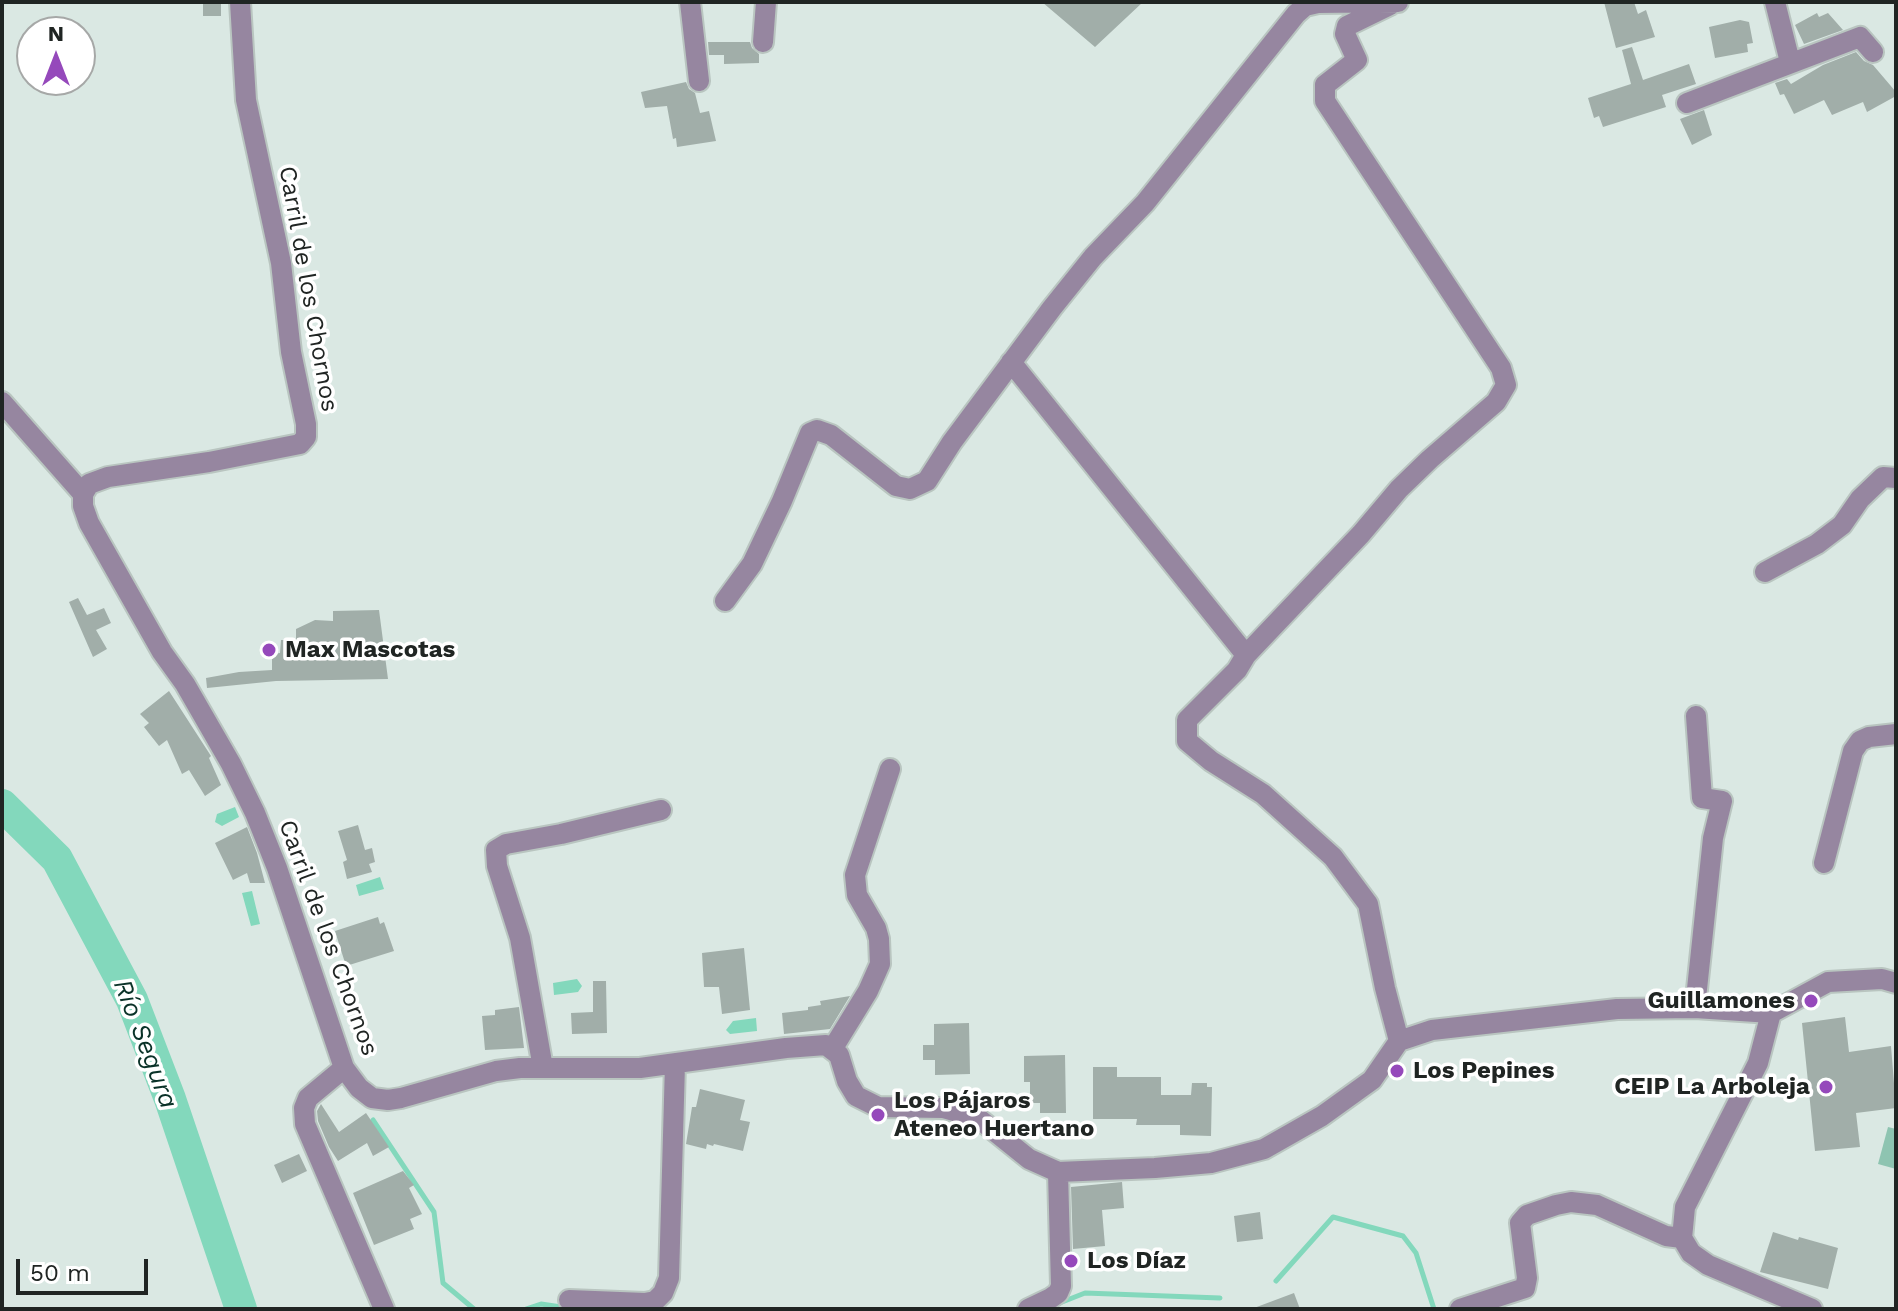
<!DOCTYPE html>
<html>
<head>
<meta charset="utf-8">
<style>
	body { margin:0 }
	#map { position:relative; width:1898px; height:1311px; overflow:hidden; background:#dae8e3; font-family:"Work Sans",sans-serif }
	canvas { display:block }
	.frame { position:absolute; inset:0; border:4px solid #202523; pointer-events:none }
	.north { position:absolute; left:16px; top:16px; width:80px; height:80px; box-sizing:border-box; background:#fff; border:2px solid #a6a8a7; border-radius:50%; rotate:0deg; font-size:22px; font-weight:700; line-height:32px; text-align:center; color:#202523 }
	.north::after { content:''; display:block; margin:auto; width:28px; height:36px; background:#9549bb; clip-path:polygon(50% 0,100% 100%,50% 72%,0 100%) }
	.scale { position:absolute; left:16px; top:1259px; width:132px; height:36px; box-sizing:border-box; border:4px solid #202523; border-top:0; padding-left:10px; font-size:24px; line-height:28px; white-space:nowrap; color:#202523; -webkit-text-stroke:6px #fff; paint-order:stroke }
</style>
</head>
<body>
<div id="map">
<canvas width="1898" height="1311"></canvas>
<div class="frame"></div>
<div class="north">N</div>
<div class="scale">50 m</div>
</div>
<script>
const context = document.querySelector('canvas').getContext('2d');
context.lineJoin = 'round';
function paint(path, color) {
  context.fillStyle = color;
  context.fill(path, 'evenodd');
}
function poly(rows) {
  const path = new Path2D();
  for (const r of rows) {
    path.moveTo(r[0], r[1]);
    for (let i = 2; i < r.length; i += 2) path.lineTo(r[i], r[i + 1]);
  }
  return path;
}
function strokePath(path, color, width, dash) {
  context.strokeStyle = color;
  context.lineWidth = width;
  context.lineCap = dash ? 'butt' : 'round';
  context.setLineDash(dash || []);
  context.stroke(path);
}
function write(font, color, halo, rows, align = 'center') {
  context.font = font + ' "Work Sans",sans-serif';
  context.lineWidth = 7;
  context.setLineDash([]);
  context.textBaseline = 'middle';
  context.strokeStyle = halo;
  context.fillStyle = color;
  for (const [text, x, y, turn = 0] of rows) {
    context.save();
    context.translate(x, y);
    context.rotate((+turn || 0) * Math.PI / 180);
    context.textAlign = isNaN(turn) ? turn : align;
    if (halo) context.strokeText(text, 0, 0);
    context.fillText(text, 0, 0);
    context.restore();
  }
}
paint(poly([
	[1888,1127,1896,1129,1896,1169,1878,1164]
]), '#8ec4b1');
paint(poly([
	[235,807,239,817,222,826,215,822,217,814],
	[380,877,384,889,359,896,356,885],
	[252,891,260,924,251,926,242,893],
	[577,979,582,986,578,992,554,995,553,983],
	[756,1018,757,1031,730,1034,726,1030,733,1021]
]), '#83d8bc');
strokePath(poly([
	[373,1120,434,1212,443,1283,474,1309],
	[1276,1281,1333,1217,1403,1236,1416,1253,1434,1309],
	[1057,1304,1085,1293,1220,1298],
	[526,1309,541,1304,568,1308]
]), '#83d8bc', 5);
strokePath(poly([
	[2,805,57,859,132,1000,170,1099,241,1309]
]), '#83d8bc', 32);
paint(poly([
	[203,2,221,2,221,16,203,16],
	[1042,2,1143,2,1095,47],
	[1604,2,1634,2,1638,14,1646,10,1655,37,1616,48],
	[1817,13,1819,17,1828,13,1843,30,1804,44,1795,25],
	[1740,20,1749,22,1753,43,1747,44,1748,52,1715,58,1709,27],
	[708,42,750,42,752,48,759,54,759,63,724,64,724,55,709,55],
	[1632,47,1643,80,1689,64,1696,84,1662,95,1666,107,1603,127,1599,116,1594,118,1588,98,1631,84,1622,50],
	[1856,52,1864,61,1873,65,1896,92,1896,96,1867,112,1863,102,1832,115,1824,100,1794,114,1784,94,1780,95,1775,83,1787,79,1791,84,1823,65],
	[686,82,689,89,695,93,700,113,709,111,716,141,677,147,676,138,673,139,667,106,645,108,641,92],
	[1704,110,1712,135,1692,145,1680,119],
	[78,598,87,615,104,608,111,623,96,630,107,649,93,657,69,602],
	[379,610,388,679,276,681,207,688,206,678,239,672,272,670,272,654,280,653,281,640,296,640,296,629,315,620,333,621,333,611],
	[169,691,211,756,209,758,221,785,205,796,189,770,182,774,167,740,159,746,144,727,149,723,140,714],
	[358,825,365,850,372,848,375,862,369,864,372,872,347,879,343,862,347,860,338,831],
	[247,827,257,853,265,883,250,883,247,873,233,880,215,843],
	[378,917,380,924,384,922,394,951,346,966,335,931],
	[744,948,750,1010,722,1014,719,987,704,987,702,953],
	[593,981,606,981,607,1033,572,1034,571,1013,593,1012],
	[850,996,830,1029,784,1034,782,1013,808,1010,808,1007,821,1005,820,1001],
	[519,1007,524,1048,485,1050,482,1016,495,1015,495,1010],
	[1845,1017,1849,1052,1891,1046,1896,1108,1856,1113,1860,1147,1815,1151,1802,1023],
	[969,1023,970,1074,935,1075,935,1060,923,1060,923,1045,934,1045,934,1024],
	[1065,1055,1066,1113,1040,1113,1040,1103,1030,1103,1030,1082,1024,1082,1024,1056],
	[1093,1067,1117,1067,1117,1077,1161,1077,1161,1095,1191,1095,1192,1083,1207,1083,1207,1087,1212,1087,1211,1136,1180,1135,1180,1125,1136,1125,1137,1119,1093,1119],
	[700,1089,745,1100,740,1120,750,1122,743,1151,714,1144,713,1146,707,1144,706,1149,686,1144,692,1107,696,1107],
	[321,1104,339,1132,366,1113,389,1147,373,1156,367,1143,338,1161,329,1147,318,1121,317,1111],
	[299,1154,307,1171,282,1183,274,1165],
	[403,1171,414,1185,409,1188,422,1214,410,1219,414,1229,374,1245,353,1193],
	[1122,1182,1124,1208,1102,1210,1105,1246,1073,1249,1071,1187],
	[1260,1212,1263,1239,1237,1242,1234,1216],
	[1773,1232,1798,1240,1799,1237,1838,1248,1828,1289,1760,1272],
	[1294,1293,1300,1309,1254,1309,1254,1308]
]), '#a1aea9');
const street = poly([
	[240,2,246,100,281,263,291,352,306,424,306,437,300,444,209,462,108,477,89,484,83,494,83,506,89,523,162,652,185,684,231,764,255,813,277,868,344,1068,359,1088,372,1098,388,1100,401,1098,496,1071,520,1068,640,1068,786,1048,826,1045,839,1055,847,1081,856,1096,878,1107,943,1108,978,1118,1029,1159,1058,1172,1155,1168,1211,1163,1264,1149,1322,1116,1372,1080,1399,1041,1432,1030,1617,1009,1695,1008,1771,1013,1828,982,1882,979,1896,983],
	[690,2,699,81],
	[1775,2,1790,62],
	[763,42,766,2],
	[1687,103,1860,37,1873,52],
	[1011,362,1246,655,1237,670,1187,720,1187,741,1211,761,1263,794,1333,857,1368,904,1385,988,1399,1041],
	[2,402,83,494],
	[1765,572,1817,544,1842,525,1860,499,1883,477,1896,478],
	[725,601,752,564,782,501,810,433,817,430,831,435,896,486,910,489,927,481,952,442,1052,308,1093,257,1145,203,1296,14,1305,6,1318,3,1398,2],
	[1246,655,1361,534,1399,489,1430,459,1496,402,1506,385,1501,368,1325,101,1325,85,1357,60,1345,34,1347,26,1390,5],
	[1824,863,1853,751,1860,741,1869,737,1896,734],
	[1695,1008,1713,838,1722,801,1702,798,1696,716],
	[1771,1013,1758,1063,1685,1207,1682,1238,1691,1253,1708,1265,1812,1309],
	[833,1048,868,991,880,964,879,939,876,928,857,895,855,875,890,769],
	[344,1068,308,1098,304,1108,305,1124,384,1309],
	[543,1068,520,938,497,866,496,850,506,844,561,834,661,810],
	[569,1300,645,1303,655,1301,663,1293,669,1278,675,1064],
	[1028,1309,1051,1298,1058,1293,1061,1286,1058,1172],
	[1460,1309,1525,1288,1527,1278,1520,1223,1527,1215,1556,1205,1571,1202,1597,1205,1666,1236,1682,1238]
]);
strokePath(street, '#b9c5c0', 24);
strokePath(street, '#9686a0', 20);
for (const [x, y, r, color] of [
	[269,650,8,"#9549bb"],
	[1811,1001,8,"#9549bb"],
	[1397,1071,8,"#9549bb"],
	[1826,1087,8,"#9549bb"],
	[878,1115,8,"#9549bb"],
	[1071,1261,8,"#9549bb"]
]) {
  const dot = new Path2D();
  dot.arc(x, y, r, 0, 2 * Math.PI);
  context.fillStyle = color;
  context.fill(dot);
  strokePath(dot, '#fff', 3);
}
write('24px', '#202523', '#fff', [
	["Carril de los Chornos",308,289,80],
	["Carril de los Chornos",328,938,70]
]);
write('bold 24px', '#202523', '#fff', [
	["Max Mascotas",285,650],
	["Guillamones",1795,1001,"right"],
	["Los Pepines",1413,1071],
	["CEIP La Arboleja",1810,1087,"right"],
	["Los Pájaros",894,1101],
	["Ateneo Huertano",894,1129],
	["Los Díaz",1087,1261]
], 'left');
write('italic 26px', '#0a3228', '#fff', [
	["Río Segura",145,1044,69]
]);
</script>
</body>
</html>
